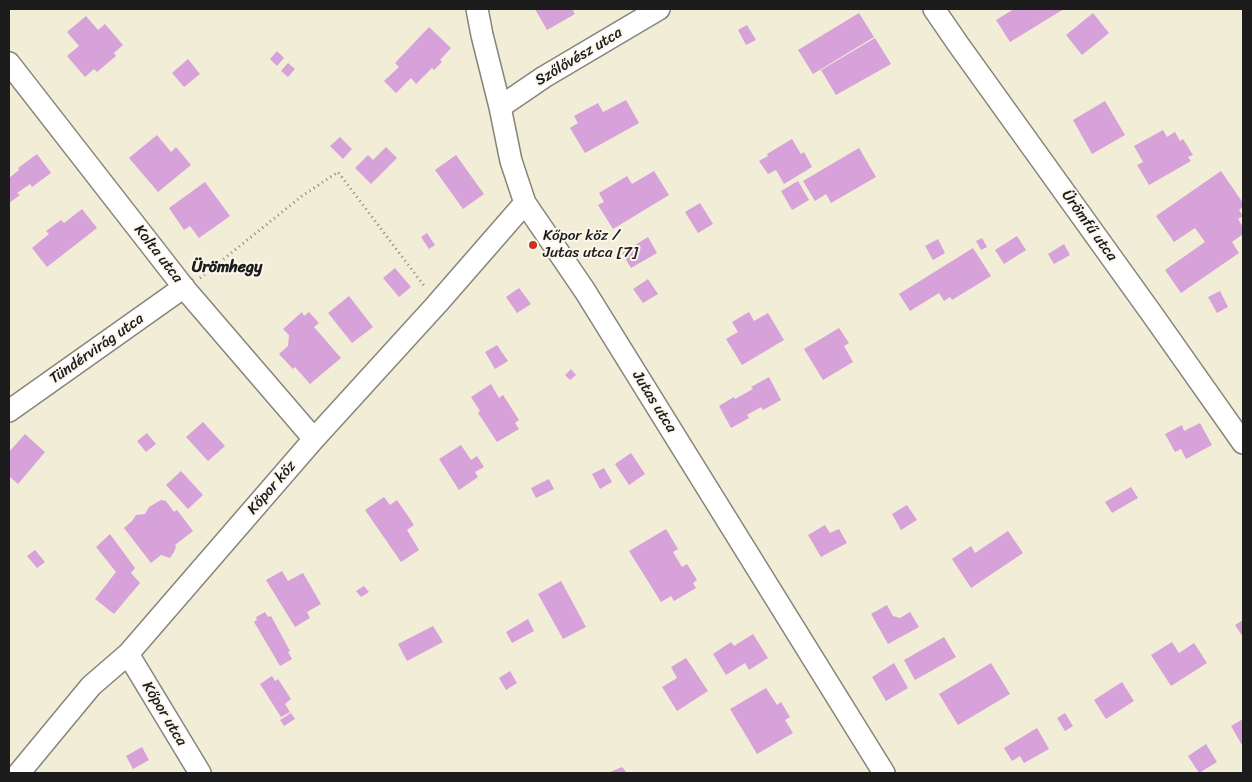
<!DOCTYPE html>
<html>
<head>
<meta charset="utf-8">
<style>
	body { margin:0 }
	#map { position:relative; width:1252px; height:782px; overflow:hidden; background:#f2edd7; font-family:Sriracha,sans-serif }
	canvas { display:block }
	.frame { position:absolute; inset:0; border:10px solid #1c1c1c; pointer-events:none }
</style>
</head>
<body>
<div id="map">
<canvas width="1252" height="782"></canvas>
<div class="frame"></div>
</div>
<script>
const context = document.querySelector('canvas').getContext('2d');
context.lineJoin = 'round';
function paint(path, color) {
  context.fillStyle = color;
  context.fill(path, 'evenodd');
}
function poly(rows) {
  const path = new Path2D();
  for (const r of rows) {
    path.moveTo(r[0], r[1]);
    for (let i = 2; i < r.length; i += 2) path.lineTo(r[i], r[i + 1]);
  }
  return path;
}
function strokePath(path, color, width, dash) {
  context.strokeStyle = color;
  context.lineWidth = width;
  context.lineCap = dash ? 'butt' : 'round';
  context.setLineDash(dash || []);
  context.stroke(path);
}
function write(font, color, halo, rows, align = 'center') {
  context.font = font + ' Sriracha,sans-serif';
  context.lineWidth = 4;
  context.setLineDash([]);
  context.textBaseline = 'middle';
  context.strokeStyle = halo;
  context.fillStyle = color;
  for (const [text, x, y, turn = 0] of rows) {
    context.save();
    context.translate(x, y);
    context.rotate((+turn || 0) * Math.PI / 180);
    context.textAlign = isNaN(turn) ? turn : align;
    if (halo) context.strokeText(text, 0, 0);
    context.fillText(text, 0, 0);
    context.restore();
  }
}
paint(poly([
	[535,9,572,9,575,14,547,30],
	[1014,9,1064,9,1010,42,996,20],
	[859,13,874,37,813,74,798,50],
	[1093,13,1109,33,1082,55,1066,35],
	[86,16,98,30,105,24,123,45,114,53,116,56,97,72,94,69,85,77,67,56,79,46,67,32],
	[747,25,756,40,746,45,738,30],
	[429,27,451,48,440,60,442,62,434,70,432,68,416,84,411,78,396,93,384,81,399,67,395,63],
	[875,38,891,64,836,95,821,70],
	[277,51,284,58,277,66,270,59],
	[188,59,200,74,184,87,172,73],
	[288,63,295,69,288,77,281,71],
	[626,100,639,123,585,153,570,128,578,123,574,116,598,103,603,112],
	[1105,101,1125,135,1092,154,1073,120],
	[1163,130,1167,137,1175,132,1180,141,1183,139,1193,155,1188,157,1191,161,1149,185,1137,165,1143,162,1134,146],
	[157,135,171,152,176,147,191,165,158,192,129,158],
	[340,137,352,149,343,159,330,146],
	[792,139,801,154,804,152,812,167,784,184,776,170,768,174,759,161,768,156,767,154],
	[386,147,397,158,371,184,355,168,368,155,373,160],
	[859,148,876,177,831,203,826,194,815,201,803,181],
	[37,154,51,173,32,187,30,184,17,193,20,195,9,203,9,178,19,170,18,168],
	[456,155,484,194,463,209,435,170],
	[654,171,669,195,613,229,598,205,604,202,599,193,627,176,632,184],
	[1221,171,1243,203,1243,207,1239,210,1243,216,1238,219,1243,227,1243,234,1232,242,1239,253,1181,293,1165,270,1205,242,1195,228,1174,242,1156,216],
	[798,181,809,200,792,210,781,191],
	[205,182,230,216,199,238,190,226,184,230,169,208],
	[700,203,713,224,698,233,685,212],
	[82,209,97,228,47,267,32,248,49,234,46,231,61,220,64,223],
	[427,233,435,245,429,249,421,237],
	[1017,236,1026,250,1004,264,995,250],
	[648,237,657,253,631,268,622,253],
	[982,238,987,247,981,250,976,241],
	[938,239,945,253,933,260,925,246],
	[1064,244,1070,255,1054,264,1048,254],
	[973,248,991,276,952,300,950,297,944,301,939,293,910,311,899,294],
	[395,268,411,287,399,297,383,278],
	[648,279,658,294,643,303,633,289],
	[519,288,531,304,517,313,506,297],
	[1220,291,1228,307,1217,313,1208,297],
	[349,296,373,327,352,343,328,313],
	[302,312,304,316,309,312,319,323,314,327,341,358,310,384,295,367,293,369,279,354,288,346,289,335,283,329],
	[749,312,754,321,768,313,784,340,742,365,726,339,738,332,732,322],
	[839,328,849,343,844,346,853,362,823,380,804,349],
	[497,345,508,361,495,369,485,352],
	[571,369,576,375,570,380,565,375],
	[769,377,781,400,763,410,761,407,747,415,749,418,731,428,719,406,734,397,735,399,753,389,751,387],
	[491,384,499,398,503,395,519,420,515,423,519,429,497,442,478,413,480,411,471,397],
	[203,422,225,446,208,461,186,437],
	[1200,423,1212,445,1186,459,1181,449,1175,452,1165,434,1182,425,1184,431],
	[147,433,156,444,146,452,137,441],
	[25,434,45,452,18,484,9,476,9,452],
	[461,445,471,460,477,456,484,467,475,472,478,477,459,490,439,459],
	[631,453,645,474,629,485,615,464],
	[604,468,612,482,600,489,592,474],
	[181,471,203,495,188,509,166,485],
	[549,479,554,489,536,498,531,488],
	[1131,487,1138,498,1112,513,1105,502],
	[384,497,390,505,397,500,414,525,407,530,419,550,401,562,365,510],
	[161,500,166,501,174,512,177,510,193,531,175,545,176,547,174,552,170,558,161,555,151,563,124,528,132,521,136,515,145,514,149,507],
	[907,505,917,520,901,530,892,514],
	[825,525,830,533,839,529,847,543,821,557,808,535],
	[666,529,678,549,673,552,682,567,687,564,697,580,693,583,696,588,674,601,671,596,661,602,629,551],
	[1008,531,1023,553,971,588,952,559,971,546,975,553],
	[110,534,135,568,131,573,140,583,114,614,95,599,116,572,96,547],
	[35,550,45,562,37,568,27,556],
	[282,571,288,581,303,573,321,604,307,612,310,618,295,627,266,580],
	[561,581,586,627,563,639,538,594],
	[364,586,369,592,361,597,356,591],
	[887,605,893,616,900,618,910,612,919,627,888,644,871,614],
	[265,612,268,617,271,616,290,651,288,652,292,659,280,666,254,622,257,620,256,617],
	[528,619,534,631,512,643,506,632],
	[1243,620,1243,637,1235,625],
	[433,626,443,642,407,661,398,644],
	[753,634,768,658,749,670,745,663,726,675,713,654,731,642,734,646],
	[944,637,956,657,915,680,904,660],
	[1172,642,1179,653,1194,643,1207,663,1171,686,1151,655],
	[686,658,708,691,677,711,662,687,677,678,671,667],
	[894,663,908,688,886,701,872,677],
	[991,663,1010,694,958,725,939,694],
	[510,671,517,683,506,690,499,678],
	[272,676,275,681,278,679,291,699,285,704,290,712,281,717,260,684],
	[1122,682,1134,701,1106,719,1094,700],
	[766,688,777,705,781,702,790,717,785,720,793,733,757,754,730,709],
	[291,713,295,719,284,726,280,720],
	[1065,713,1073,726,1065,731,1057,718],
	[1243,719,1243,747,1231,726],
	[1037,728,1049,749,1024,763,1020,756,1012,761,1004,748],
	[1206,744,1217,762,1199,773,1188,756],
	[142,747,149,760,133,769,126,756],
	[622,767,627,773,608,773]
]), '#d6a2d9');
const minor = poly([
	[477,9,482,35,500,107,511,161,525,203,585,291,884,773],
	[934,9,958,44,1152,314,1243,443],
	[9,63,185,289,314,439],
	[500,107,544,77,659,9],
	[9,411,184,287],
	[128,654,200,773],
	[19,773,91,686,128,654,314,439,437,304,525,203]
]);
strokePath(minor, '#87847a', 24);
strokePath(poly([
	[200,278,302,196,338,172,425,287]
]), '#87847a', 3, [1, 4]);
strokePath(minor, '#fff', 21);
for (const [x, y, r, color] of [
	[533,245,5,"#c8321e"]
]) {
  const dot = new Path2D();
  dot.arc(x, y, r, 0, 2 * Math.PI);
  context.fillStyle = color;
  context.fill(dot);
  strokePath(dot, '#fbf7ec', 2);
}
write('15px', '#1c1c1c', '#fbf7ec', [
	["Szőlővész utca",579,57,-31],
	["Ürömfű utca",1089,226,54],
	["Kolta utca",158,254,52],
	["Tündérvirág utca",97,349,-35],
	["Jutas utca",654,402,58],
	["Kőpor köz",272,488,-49],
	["Kőpor utca",164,714,59]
]);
write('15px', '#1c1c1c', '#fbf7ec', [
	["Kőpor köz /",543,236],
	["Jutas utca [7]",543,253]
], 'left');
write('bold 16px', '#1c1c1c', '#fbf7ec', [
	["Ürömhegy",227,268]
]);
</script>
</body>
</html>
